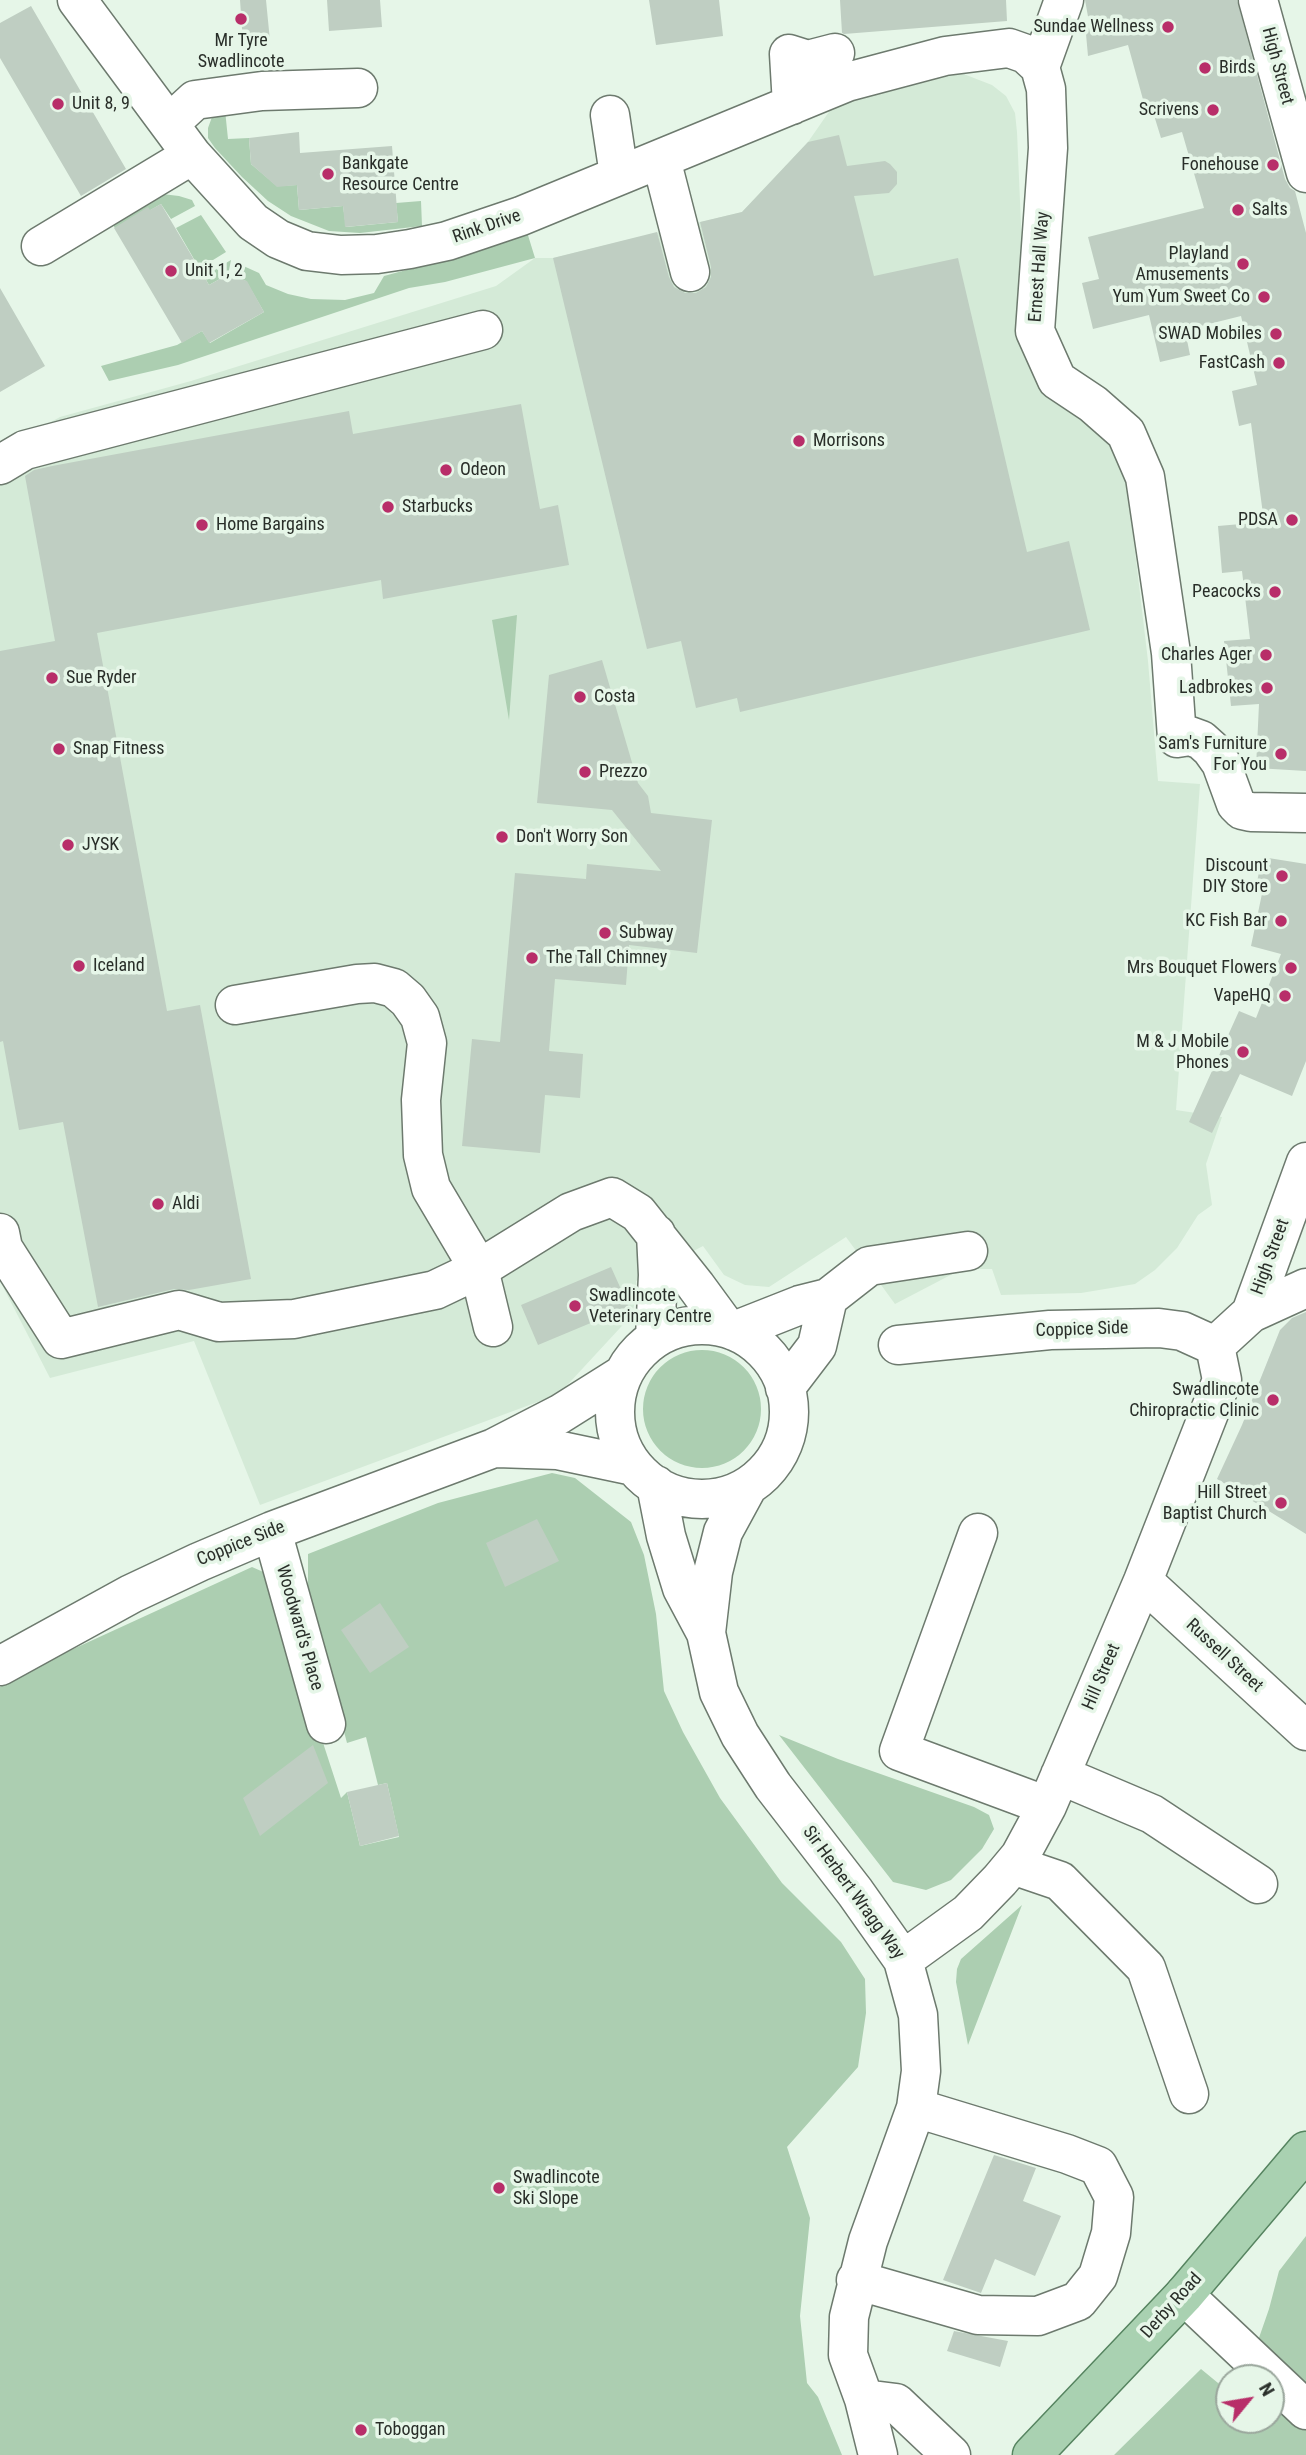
<!DOCTYPE html>
<html>
<head>
<meta charset="utf-8">
<style>
	body { margin:0 }
	#map { position:relative; width:1306px; height:2455px; overflow:hidden; background:#e6f6e8; font-family:"Roboto Condensed",sans-serif }
	canvas { display:block }
	.north { position:absolute; left:1215px; top:2364px; width:70px; height:70px; box-sizing:border-box; background:#e6f6e8; border:2px solid #9aa69c; border-radius:50%; rotate:60deg; font-size:19px; font-weight:700; line-height:28px; text-align:center; color:#292e29 }
	.north::after { content:''; display:block; margin:auto; width:24px; height:32px; background:#b82e69; clip-path:polygon(50% 0,100% 100%,50% 72%,0 100%) }
</style>
</head>
<body>
<div id="map">
<canvas width="1306" height="2455"></canvas>
<div class="north">N</div>
</div>
<script>
const context = document.querySelector('canvas').getContext('2d');
context.lineJoin = 'round';
function paint(path, color) {
  context.fillStyle = color;
  context.fill(path, 'evenodd');
}
function poly(rows) {
  const path = new Path2D();
  for (const r of rows) {
    if (r.length === 3) {
      path.moveTo(r[0] + r[2], r[1]);
      path.arc(r[0], r[1], r[2], 0, 2 * Math.PI);
      continue;
    }
    path.moveTo(r[0], r[1]);
    for (let i = 2; i < r.length; i += 2) path.lineTo(r[i], r[i + 1]);
  }
  return path;
}
function strokePath(path, color, width, dash) {
  context.strokeStyle = color;
  context.lineWidth = width;
  context.lineCap = dash ? 'butt' : 'round';
  context.setLineDash(dash || []);
  context.stroke(path);
}
function write(font, color, halo, rows, align = 'center') {
  context.font = font + ' "Roboto Condensed",sans-serif';
  context.lineWidth = 7;
  context.setLineDash([]);
  context.textBaseline = 'middle';
  context.strokeStyle = halo;
  context.fillStyle = color;
  for (const [text, x, y, turn = 0] of rows) {
    context.save();
    context.translate(x, y);
    context.rotate((+turn || 0) * Math.PI / 180);
    context.textAlign = isNaN(turn) ? turn : align;
    if (halo) context.strokeText(text, 0, 0);
    context.fillText(text, 0, 0);
    context.restore();
  }
}
paint(poly([
	[961,73,992,85,1006,96,1015,113,1017,132,1026,340,1110,438,1126,475,1148,661,1158,781,1200,784,1176,1110,1222,1117,1206,1164,1212,1205,1198,1215,1177,1248,1155,1270,1135,1284,1081,1293,1001,1295,992,1269,962,1269,895,1304,846,1237,769,1287,745,1285,724,1275,703,1246,636,1281,637,1291,632,1315,559,1394,260,1505,194,1341,50,1378,0,1281,0,450,60,417,191,381,496,286,535,258,553,258,742,212,808,142,833,106]
]), '#d4ead7');
paint(poly([
	[225,110,228,139,249,138,251,164,277,186,297,185,299,210,343,206,346,227,398,222,396,203,421,201,422,226,360,233,329,231,291,216,268,201,242,177,215,148,208,138,208,128,212,117],
	[162,194,179,196,192,200,195,206,171,219,161,204,116,230,112,223],
	[201,215,226,252,200,268,204,276,231,260,228,275,236,277,239,264,259,273,266,285,288,294,311,299,345,300,374,293,384,276,447,259,527,232,535,258,445,282,409,288,178,365,109,381,101,366,177,345,202,331,210,343,264,312,246,281,227,275,209,285,176,228],
	[517,615,509,720,492,620],
	[702,1409,59],
	[552,1473,575,1478,631,1522,644,1555,656,1614,664,1691,683,1732,720,1798,782,1883,841,1942,865,1979,866,2013,858,2067,787,2147,810,2218,800,2316,807,2383,818,2397,842,2455,0,2455,0,1687,34,1667,252,1567,268,1574,341,1798,347,1792,360,1846,399,1837,387,1783,378,1785,366,1737,347,1743,308,1594,308,1554,438,1503],
	[779,1735,838,1759,974,1807,989,1815,994,1829,982,1849,951,1880,926,1890,893,1882],
	[1022,1905,968,2045,956,1982,957,1969,961,1959],
	[1306,2236,1306,2455,1114,2455,1201,2369,1229,2392,1229,2420,1271,2420,1271,2378,1245,2378,1269,2309,1279,2271]
]), '#acceb1');
paint(poly([
	[240,0,266,0,270,41,243,43],
	[327,0,380,0,382,27,329,31],
	[649,0,719,0,723,36,656,45],
	[840,0,1006,0,1007,21,844,34,842,33],
	[1085,0,1237,0,1285,179,1290,188,1295,191,1306,233,1306,771,1256,768,1259,704,1231,706,1224,641,1250,639,1242,571,1222,573,1218,526,1264,522,1251,423,1239,426,1232,391,1257,385,1241,316,1185,330,1190,355,1160,362,1149,315,1093,329,1082,283,1099,279,1088,237,1204,208,1182,132,1161,138,1153,112,1147,114,1128,45,1088,56,1085,23,1089,22],
	[31,6,126,169,81,196,0,58,0,23],
	[299,132,300,153,392,146,398,222,345,227,343,206,299,210,297,185,277,187,251,164,249,138],
	[839,135,847,166,885,161,890,164,897,172,897,184,889,193,854,196,874,276,958,258,1027,552,1069,541,1090,630,740,712,737,698,696,708,681,641,647,649,553,258,657,232,669,277,674,287,685,293,696,293,706,287,711,277,711,267,700,222,742,212,808,142],
	[161,204,209,285,227,275,247,281,264,312,209,343,202,331,182,343,114,228,148,207,150,210],
	[0,288,45,366,0,392],
	[521,404,540,509,558,505,569,565,383,599,381,580,97,633,167,1011,200,1005,251,1279,189,1290,174,1289,98,1307,63,1122,19,1130,3,1041,0,1042,0,651,55,641,25,476,34,470,52,466,349,411,353,434],
	[602,660,638,783,648,796,651,813,712,820,697,953,629,945,626,985,555,979,549,1051,583,1054,580,1098,545,1095,540,1153,462,1146,472,1039,500,1042,515,873,586,879,587,864,661,871,612,810,537,803,549,675],
	[1262,857,1306,864,1306,1061,1292,1096,1240,1074,1212,1133,1189,1122,1239,1011,1256,1018,1281,954,1251,946,1263,889,1256,887],
	[611,1267,629,1307,538,1345,521,1305],
	[1306,1312,1306,1534,1217,1479,1242,1425,1280,1330,1292,1318],
	[537,1519,559,1561,505,1587,486,1543],
	[380,1603,409,1647,370,1673,341,1630],
	[313,1745,328,1783,260,1836,243,1798],
	[387,1783,399,1836,360,1846,347,1792],
	[994,2155,1036,2168,1023,2201,1061,2216,1035,2276,995,2259,981,2293,943,2280],
	[954,2331,1008,2341,1000,2367,947,2351]
]), '#bfcec2');
const minor = poly([
	[77,0,192,155,253,222,278,239,307,251,341,255,377,254,410,249,447,241,521,216,847,82,945,56,1009,48,1026,54,1040,67,1046,89,1048,148,1035,331,1057,380,1093,404,1126,433,1145,477,1171,653,1177,738,1190,736,1201,740,1211,749,1221,763,1236,804,1242,810,1251,812,1306,813],
	[1258,0,1306,173],
	[1040,67,1064,0],
	[792,105,789,54,808,60,835,53],
	[610,115,619,175],
	[169,124,195,100,262,91,358,88],
	[661,159,690,272],
	[41,246,192,155],
	[0,465,25,450,483,330],
	[235,1005,357,984,375,983,394,988,408,1000,420,1017,427,1043,421,1100,423,1155,431,1188,479,1269,493,1327],
	[0,1233,3,1248,61,1339,179,1310,219,1322,294,1319,435,1290,479,1269,571,1212,612,1197,638,1213,696,1286,726,1327],
	[1251,1313,1306,1162],
	[702,1412,87],
	[734,1331,800,1305,828,1298,869,1266,968,1251],
	[655,1337,658,1275,656,1234],
	[898,1345,1050,1330,1159,1328,1182,1331,1215,1346,1251,1313,1306,1288],
	[785,1388,817,1346,828,1298],
	[497,1448,557,1450,633,1466],
	[656,1485,666,1536,682,1588,706,1633,719,1692,740,1735,773,1786,855,1892,903,1960,918,2015,921,2071,916,2108,868,2241,849,2317,848,2355,864,2399,878,2455],
	[272,1531,326,1724],
	[978,1533,899,1751,1047,1806],
	[1143,1581,1306,1731],
	[706,1633,713,1572,723,1532,748,1486],
	[0,1666,131,1594,199,1562,272,1531,494,1448,560,1414,622,1375],
	[1060,1775,1152,1814,1258,1884],
	[1013,1865,1060,1881,1146,1968,1189,2094],
	[903,1960,968,1913,1000,1880,1020,1856,1047,1806,1143,1581,1222,1380,1215,1346],
	[856,2280,978,2315,1038,2316,1078,2301,1098,2276,1111,2233,1114,2197,1098,2166,1067,2154,916,2108],
	[1184,2295,1306,2410],
	[864,2399,896,2403,951,2455]
]);
const major = poly([
	[1032,2455,1184,2295,1306,2151]
]);
strokePath(minor, '#6d7a6e', 41);
strokePath(major, '#568460', 41);
strokePath(minor, '#fff', 38);
strokePath(major, '#a9d1b1', 38);
for (const [x, y, r, color] of [
	[241,19,7,"#b82e69"],
	[1168,27,7,"#b82e69"],
	[1205,68,7,"#b82e69"],
	[58,104,7,"#b82e69"],
	[1213,110,7,"#b82e69"],
	[1273,165,7,"#b82e69"],
	[328,174,7,"#b82e69"],
	[1238,210,7,"#b82e69"],
	[1243,264,7,"#b82e69"],
	[171,271,7,"#b82e69"],
	[1264,297,7,"#b82e69"],
	[1276,334,7,"#b82e69"],
	[1279,363,7,"#b82e69"],
	[799,441,7,"#b82e69"],
	[446,470,7,"#b82e69"],
	[388,507,7,"#b82e69"],
	[1292,520,7,"#b82e69"],
	[202,525,7,"#b82e69"],
	[1275,592,7,"#b82e69"],
	[1266,655,7,"#b82e69"],
	[52,678,7,"#b82e69"],
	[1267,688,7,"#b82e69"],
	[580,697,7,"#b82e69"],
	[59,749,7,"#b82e69"],
	[1281,754,7,"#b82e69"],
	[585,772,7,"#b82e69"],
	[502,837,7,"#b82e69"],
	[68,845,7,"#b82e69"],
	[1282,876,7,"#b82e69"],
	[1281,921,7,"#b82e69"],
	[605,933,7,"#b82e69"],
	[532,958,7,"#b82e69"],
	[79,966,7,"#b82e69"],
	[1291,968,7,"#b82e69"],
	[1285,996,7,"#b82e69"],
	[1243,1052,7,"#b82e69"],
	[158,1204,7,"#b82e69"],
	[575,1306,7,"#b82e69"],
	[1273,1400,7,"#b82e69"],
	[1281,1503,7,"#b82e69"],
	[499,2188,7,"#b82e69"],
	[361,2430,7,"#b82e69"]
]) {
  const dot = new Path2D();
  dot.arc(x, y, r, 0, 2 * Math.PI);
  context.fillStyle = color;
  context.fill(dot);
  strokePath(dot, '#e6f6e8', 2.5);
}
write('18px', '#292e29', '#e6f6e8', [
	["Sundae Wellness",1154,27,"right"],
	["Mr Tyre",241,41,"center"],
	["Swadlincote",241,62,"center"],
	["Birds",1219,68],
	["Unit 8, 9",72,104],
	["Scrivens",1199,110,"right"],
	["Bankgate",342,164],
	["Resource Centre",342,185],
	["Fonehouse",1259,165,"right"],
	["Salts",1252,210],
	["Playland",1229,254,"right"],
	["Amusements",1229,275,"right"],
	["Unit 1, 2",185,271],
	["Yum Yum Sweet Co",1250,297,"right"],
	["SWAD Mobiles",1262,334,"right"],
	["FastCash",1265,363,"right"],
	["Morrisons",813,441],
	["Odeon",460,470],
	["Starbucks",402,507],
	["PDSA",1278,520,"right"],
	["Home Bargains",216,525],
	["Peacocks",1261,592,"right"],
	["Charles Ager",1252,655,"right"],
	["Sue Ryder",66,678],
	["Ladbrokes",1253,688,"right"],
	["Costa",594,697],
	["Sam's Furniture",1267,744,"right"],
	["For You",1267,765,"right"],
	["Snap Fitness",73,749],
	["Prezzo",599,772],
	["Don't Worry Son",516,837],
	["JYSK",82,845],
	["Discount",1268,866,"right"],
	["DIY Store",1268,887,"right"],
	["KC Fish Bar",1267,921,"right"],
	["Subway",619,933],
	["The Tall Chimney",546,958],
	["Iceland",93,966],
	["Mrs Bouquet Flowers",1277,968,"right"],
	["VapeHQ",1271,996,"right"],
	["M & J Mobile",1229,1042,"right"],
	["Phones",1229,1063,"right"],
	["Aldi",172,1204],
	["Swadlincote",589,1296],
	["Veterinary Centre",589,1317],
	["Swadlincote",1259,1390,"right"],
	["Chiropractic Clinic",1259,1411,"right"],
	["Hill Street",1267,1493,"right"],
	["Baptist Church",1267,1514,"right"],
	["Swadlincote",513,2178],
	["Ski Slope",513,2199],
	["Toboggan",375,2430]
], 'left');
write('18px', '#292e29', '#e6f6e8', [
	["High Street",1277,66,75],
	["Rink Drive",487,227,-19],
	["Ernest Hall Way",1040,267,-86],
	["High Street",1271,1257,-70],
	["Coppice Side",1082,1330,-2],
	["Coppice Side",241,1544,-22],
	["Woodward's Place",299,1628,74],
	["Russell Street",1224,1656,43],
	["Hill Street",1102,1677,-67],
	["Sir Herbert Wragg Way",853,1893,54],
	["Derby Road",1172,2306,-48]
]);
</script>
</body>
</html>
